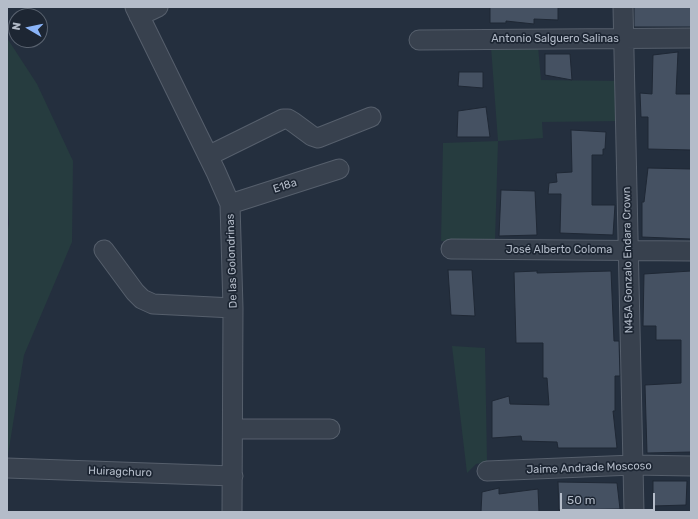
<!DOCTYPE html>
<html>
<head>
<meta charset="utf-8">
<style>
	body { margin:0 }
	#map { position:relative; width:698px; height:519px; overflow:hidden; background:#242f3e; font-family:Rubik,sans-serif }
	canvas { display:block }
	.frame { position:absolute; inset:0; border:8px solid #b4bcc9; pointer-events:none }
	.north { position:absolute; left:8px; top:8px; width:40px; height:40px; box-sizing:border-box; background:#1d2633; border:1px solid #59626f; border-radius:50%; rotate:279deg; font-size:11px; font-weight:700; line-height:16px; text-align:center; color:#b4bcc9 }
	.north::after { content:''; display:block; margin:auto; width:14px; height:18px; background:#8ab4f8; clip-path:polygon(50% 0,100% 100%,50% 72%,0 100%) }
	.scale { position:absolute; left:560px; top:493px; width:95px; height:18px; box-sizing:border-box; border:2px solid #b4bcc9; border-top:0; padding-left:5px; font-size:12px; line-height:14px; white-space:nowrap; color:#b4bcc9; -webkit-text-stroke:3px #1d2633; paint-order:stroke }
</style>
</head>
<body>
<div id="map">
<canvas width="698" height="519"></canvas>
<div class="frame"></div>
<div class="north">N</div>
<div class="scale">50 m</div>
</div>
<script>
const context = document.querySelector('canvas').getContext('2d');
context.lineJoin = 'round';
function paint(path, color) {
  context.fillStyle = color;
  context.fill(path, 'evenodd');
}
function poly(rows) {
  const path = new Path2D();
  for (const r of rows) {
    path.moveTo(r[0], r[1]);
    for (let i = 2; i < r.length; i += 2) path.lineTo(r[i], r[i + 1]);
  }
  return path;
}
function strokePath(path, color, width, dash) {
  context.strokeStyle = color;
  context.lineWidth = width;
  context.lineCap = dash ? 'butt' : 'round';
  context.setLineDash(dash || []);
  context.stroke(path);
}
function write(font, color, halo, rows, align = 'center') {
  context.font = font + ' Rubik,sans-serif';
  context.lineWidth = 3.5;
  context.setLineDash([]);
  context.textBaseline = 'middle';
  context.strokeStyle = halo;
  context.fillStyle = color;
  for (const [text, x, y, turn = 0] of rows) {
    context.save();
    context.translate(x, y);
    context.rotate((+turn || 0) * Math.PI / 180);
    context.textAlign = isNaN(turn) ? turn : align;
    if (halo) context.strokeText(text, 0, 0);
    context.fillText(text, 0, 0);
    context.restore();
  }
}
paint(poly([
	[7,38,37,84,73,161,72,242,24,355,7,461,7,234,9,224,7,190],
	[538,46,541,80,622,81,623,121,542,122,543,138,498,141,495,241,441,241,443,143,498,141,491,47],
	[452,346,485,348,487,462,476,464,467,473]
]), '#263c3f');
const building = poly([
	[490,7,558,7,558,20,534,19,534,24,506,21,506,23,490,23,490,7],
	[634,7,691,7,691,27,634,27,634,7],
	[678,52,676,94,691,94,691,150,648,149,648,117,641,117,640,93,652,94,653,55,678,52],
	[545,54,570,54,572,80,545,75,545,54],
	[459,72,483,72,483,88,458,86,459,72],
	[486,107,490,137,457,137,458,111,486,107],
	[571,130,606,132,605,149,603,149,603,155,592,155,592,205,615,205,613,235,560,233,561,194,548,194,549,183,557,182,556,173,572,172,571,130],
	[648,168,691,169,691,239,642,237,642,202,644,202,648,168],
	[501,190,535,191,537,235,499,236,501,190],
	[448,270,472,270,475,316,451,315,448,270],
	[537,271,537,273,611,271,614,341,619,341,620,376,615,376,615,411,613,411,617,448,558,448,557,442,522,441,521,436,492,438,492,401,509,396,510,404,549,405,547,378,543,378,543,343,516,343,514,272,537,271],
	[691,271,691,452,647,453,645,385,681,383,681,340,656,340,656,326,643,326,644,274,691,271],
	[653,481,687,481,686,505,653,506,653,481],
	[558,482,617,483,620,509,559,510,558,482],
	[499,488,499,494,538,489,539,512,481,512,482,492,499,488]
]);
paint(building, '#455162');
strokePath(building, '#1f2835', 1);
const minor = poly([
	[135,7,216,172,230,204,233,308,232,512],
	[623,7,634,512],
	[139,16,158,7],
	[419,40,691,38],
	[208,156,283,119,288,119,293,122,312,136,318,138,371,117],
	[230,204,339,169],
	[451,249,691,251],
	[104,250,135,292,142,299,153,304,233,308],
	[233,429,330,429],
	[7,468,233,476],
	[487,471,633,465,691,466]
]);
strokePath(minor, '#565f6c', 21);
strokePath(minor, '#38414e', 19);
write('11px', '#b4bcc9', '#1d2633', [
	["Antonio Salguero Salinas",555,39],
	["E18a",285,186,-18],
	["José Alberto Coloma",559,250],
	["N45A Gonzalo Endara Crown",628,260,-91],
	["De las Golondrinas",232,261,-92],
	["Jaime Andrade Moscoso",589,468,-2],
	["Huiragchuro",120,472,2]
]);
</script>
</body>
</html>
